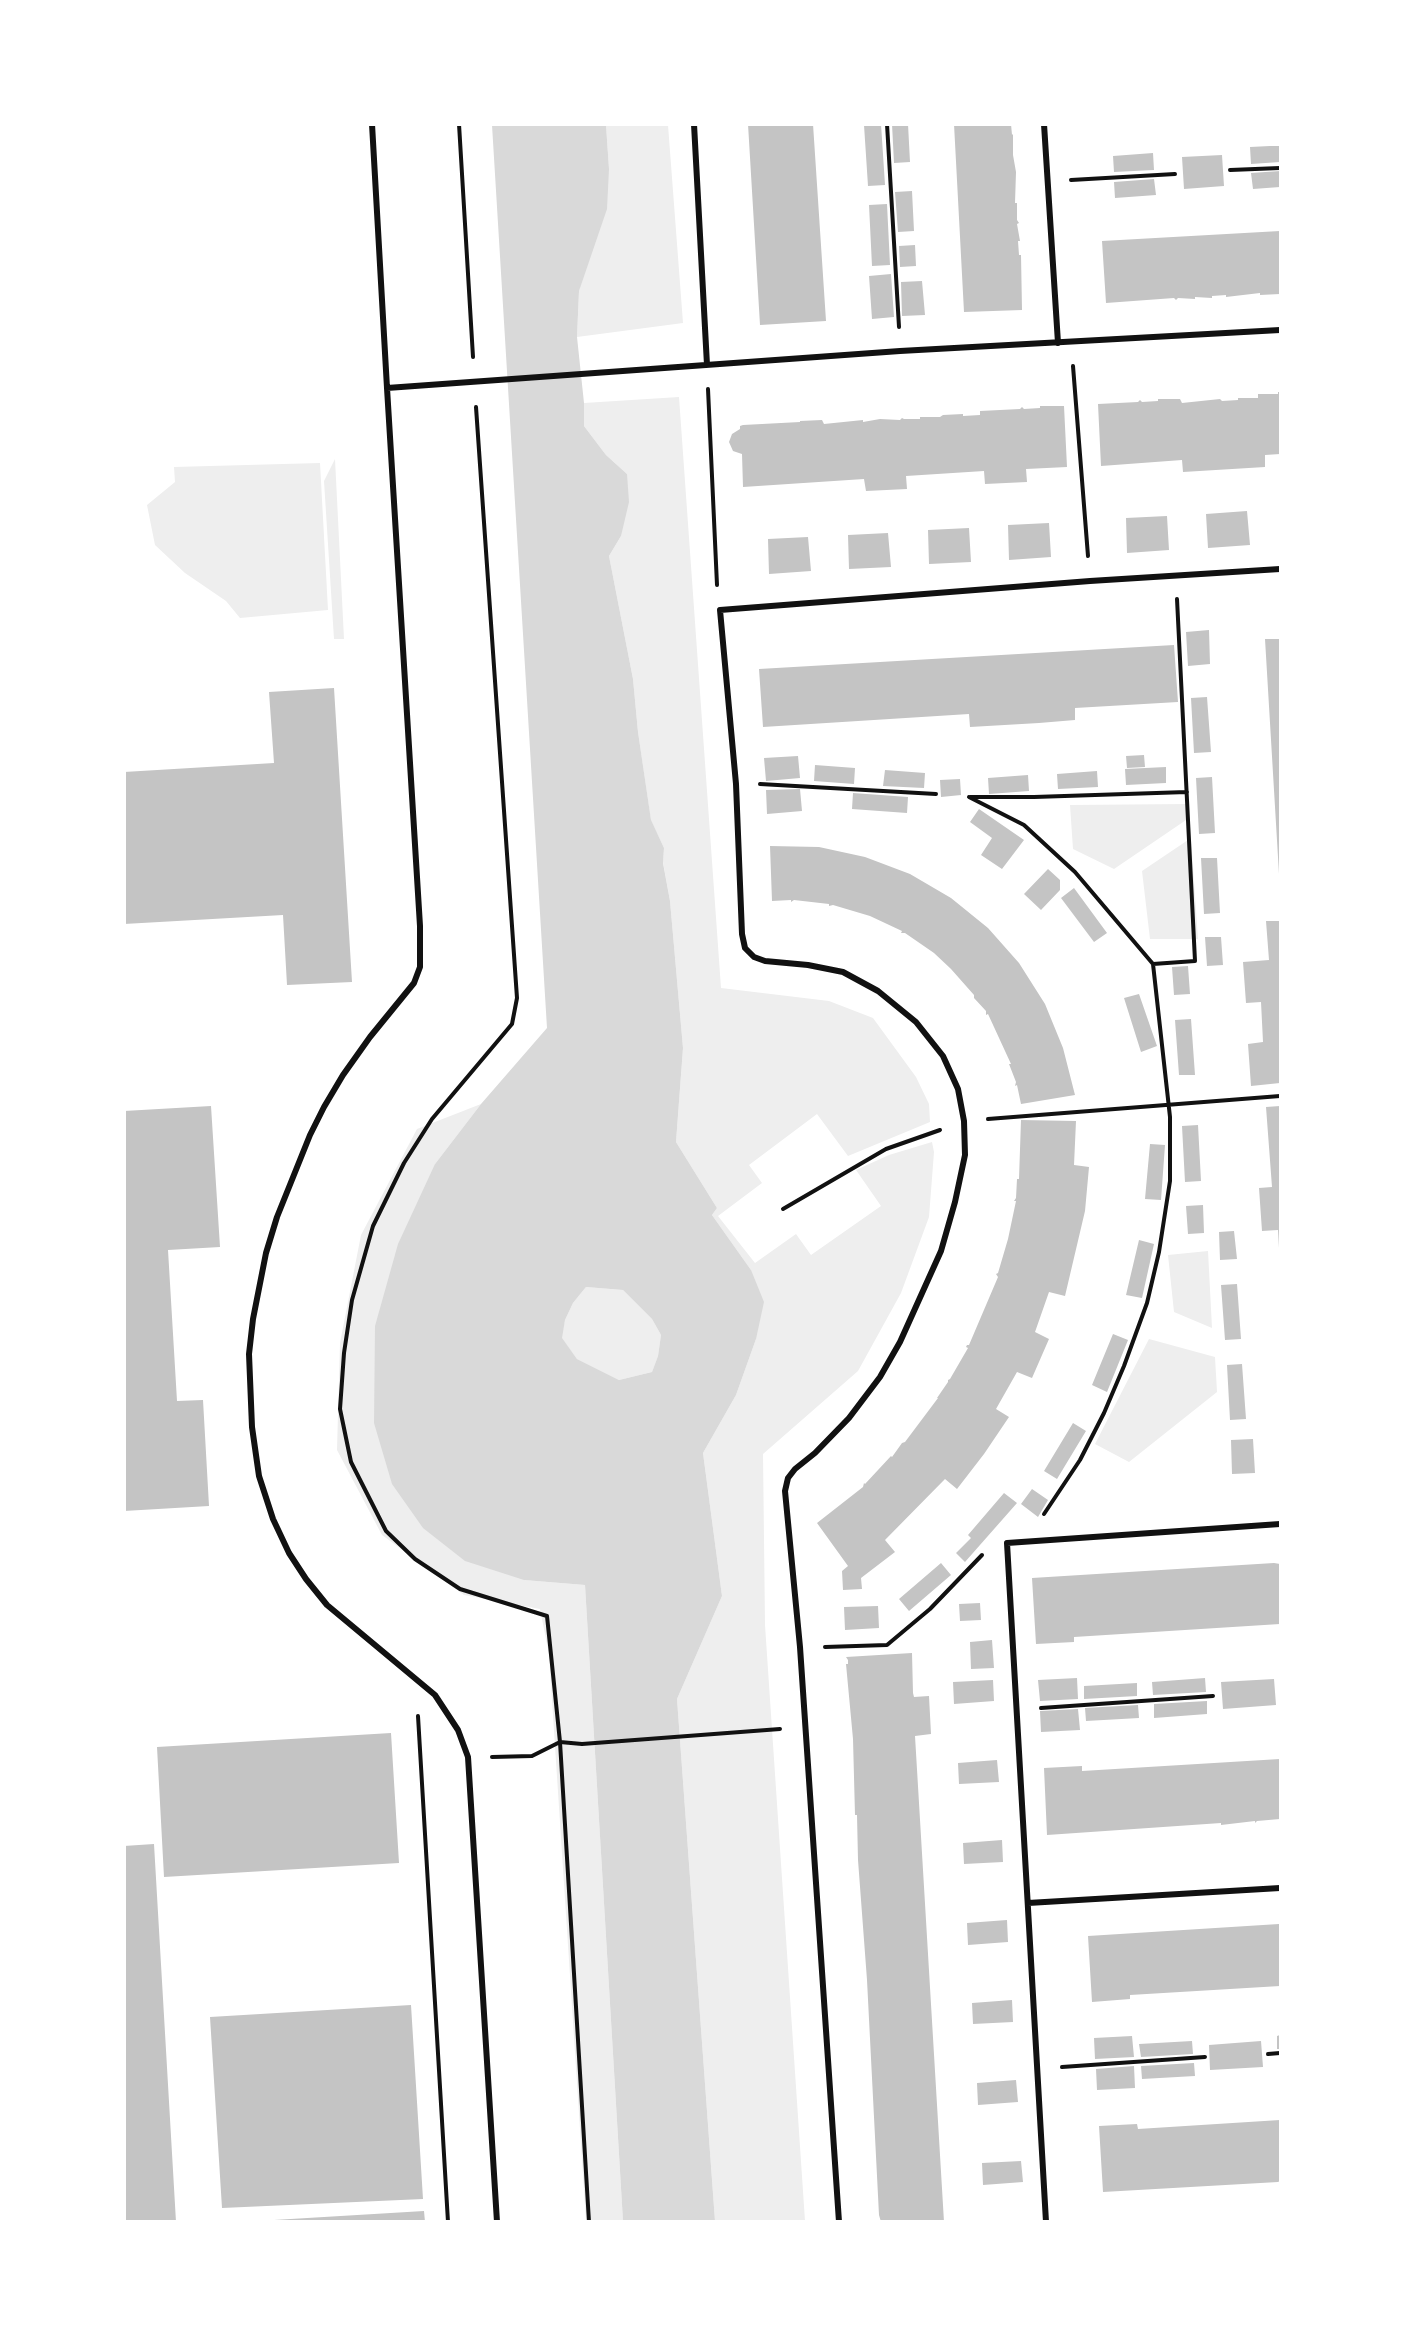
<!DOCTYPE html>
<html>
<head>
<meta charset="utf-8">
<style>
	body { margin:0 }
	#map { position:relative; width:1405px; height:2346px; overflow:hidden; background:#fff; font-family:"Open Sans",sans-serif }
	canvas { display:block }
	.frame { position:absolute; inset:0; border:126px solid #fff; pointer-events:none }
</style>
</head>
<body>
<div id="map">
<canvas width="1405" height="2346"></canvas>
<div class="frame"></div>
</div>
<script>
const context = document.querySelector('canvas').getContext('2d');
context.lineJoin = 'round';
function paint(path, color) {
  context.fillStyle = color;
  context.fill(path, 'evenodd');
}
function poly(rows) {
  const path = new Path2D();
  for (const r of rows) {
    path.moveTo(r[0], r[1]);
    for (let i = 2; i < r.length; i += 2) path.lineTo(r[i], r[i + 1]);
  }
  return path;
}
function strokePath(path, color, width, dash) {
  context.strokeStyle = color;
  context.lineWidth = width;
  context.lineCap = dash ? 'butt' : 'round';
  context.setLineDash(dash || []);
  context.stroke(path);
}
paint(poly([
	[606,125,668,125,683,323,577,337,579,291,609,169],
	[679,397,721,988,829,1001,873,1018,916,1077,929,1104,930,1122,848,1156,817,1114,749,1165,762,1183,718,1216,755,1263,796,1234,811,1255,881,1206,856,1170,889,1155,932,1142,934,1152,929,1217,901,1293,858,1371,763,1454,765,1625,805,2221,715,2221,677,1699,722,1596,703,1453,736,1395,756,1339,751,1270,712,1215,717,1208,676,1142,683,1048,670,901,663,862,664,848,651,821,638,732,633,679,609,556,621,536,627,474,606,455,584,426,584,403],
	[335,459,344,639,334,639,324,481],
	[320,463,328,610,240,618,226,601,185,573,155,545,147,505,175,482,174,467],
	[1188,804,1189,818,1114,869,1073,849,1070,805],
	[1191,838,1198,939,1150,939,1142,871],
	[481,1104,435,1164,524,1580,585,1585,623,2221,586,2221,549,1654,540,1609,464,1595,382,1535,337,1450,340,1343,361,1235,417,1129],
	[1208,1251,1212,1328,1174,1312,1168,1255],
	[586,1287,623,1290,652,1319,661,1335,658,1356,652,1372,619,1380,577,1359,561,1338,565,1320,573,1303],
	[1149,1339,1215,1357,1217,1392,1129,1462,1095,1444]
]), '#eee');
paint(poly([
	[492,125,606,125,609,169,607,209,579,291,577,337,584,403,584,426,606,455,627,474,629,502,621,536,609,556,633,679,638,732,651,820,664,848,663,863,670,901,683,1048,676,1142,717,1208,712,1215,751,1270,764,1302,756,1339,736,1395,703,1453,722,1596,677,1699,715,2221,623,2221,585,1585,524,1580,465,1561,423,1528,392,1484,374,1423,375,1326,398,1244,435,1164,481,1104,547,1028],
	[586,1287,623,1290,652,1319,661,1335,658,1356,652,1372,619,1380,577,1359,562,1338,565,1320,573,1303]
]), '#d9d9d9');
paint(poly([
	[748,124,813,124,826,321,760,325],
	[881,124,885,185,868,186,864,125],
	[892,124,908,124,910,162,894,163],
	[954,124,1011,124,1012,135,1013,134,1013,155,1016,172,1015,203,1017,203,1017,220,1019,223,1017,224,1020,241,1018,241,1019,255,1021,255,1022,310,964,312],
	[1270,146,1280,146,1280,162,1251,164,1250,147],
	[1153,153,1154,170,1114,172,1113,156],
	[1222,155,1224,186,1184,189,1182,157],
	[1280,171,1280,187,1253,189,1251,173],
	[1154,179,1156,195,1115,198,1114,182],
	[912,191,914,231,898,232,895,192],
	[887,204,890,265,872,266,869,205],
	[1280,231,1280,294,1260,295,1260,293,1226,297,1226,295,1212,296,1212,298,1195,297,1195,299,1178,298,1176,300,1174,298,1106,303,1102,241],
	[915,245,916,266,900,267,899,246],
	[891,274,894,317,872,319,869,276],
	[922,281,925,315,902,316,901,282],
	[1278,392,1280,392,1280,454,1265,455,1265,467,1183,472,1182,460,1101,466,1098,404,1138,402,1140,400,1142,402,1158,401,1158,399,1180,399,1182,403,1220,399,1222,401,1238,400,1238,398,1258,398,1258,394,1278,394],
	[1040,406,1064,406,1067,467,1026,469,1027,482,985,484,984,471,906,476,907,489,866,491,864,479,743,487,742,454,733,451,729,442,732,434,740,429,740,426,743,425,800,422,800,421,822,420,824,424,863,420,863,422,880,419,900,420,902,418,904,419,920,419,920,417,940,417,943,415,963,414,963,416,980,415,980,411,1020,409,1022,407,1024,409,1040,408],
	[1247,511,1250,545,1208,548,1206,514],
	[1167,516,1169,550,1127,553,1126,518],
	[1049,523,1051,557,1009,560,1008,525],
	[969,528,971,562,929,564,928,530],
	[888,533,891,567,849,569,848,535],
	[808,537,811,571,769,574,768,539],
	[1209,630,1210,664,1188,666,1186,632],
	[1265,639,1280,639,1280,874,1279,874],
	[1174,645,1178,702,1075,708,1075,720,1039,723,970,727,969,714,763,727,759,669],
	[334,688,352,982,287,985,283,915,124,924,124,772,274,763,269,692],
	[1207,697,1211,752,1194,753,1191,698],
	[1144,755,1145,767,1127,768,1126,756],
	[798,756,800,778,766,781,764,758],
	[815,765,855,768,854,784,814,781],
	[1166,767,1166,783,1126,785,1125,769],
	[885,770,925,773,924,788,883,786],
	[1097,771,1098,787,1058,789,1057,774],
	[1028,775,1029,791,989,794,988,778],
	[1212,777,1215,833,1199,834,1196,778],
	[960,779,961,795,941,797,940,780],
	[800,789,802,811,767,814,766,790],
	[853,793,908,797,907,813,852,809],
	[979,809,1024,840,1002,869,981,855,992,838,970,822],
	[770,846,819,847,865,857,910,874,951,898,988,928,1019,963,1045,1004,1063,1048,1075,1095,1021,1104,1017,1085,1015,1086,1016,1082,1009,1064,1011,1064,988,1014,986,1015,986,1011,974,998,974,995,951,969,934,953,905,933,901,933,902,931,870,916,833,905,829,906,829,904,794,900,791,902,791,900,772,901],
	[1201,858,1217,858,1220,913,1204,914],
	[1048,869,1060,880,1060,890,1041,910,1024,894],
	[1074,888,1107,933,1094,942,1061,898],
	[1266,921,1280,921,1280,1083,1251,1086,1248,1044,1263,1042,1261,1002,1246,1003,1243,962,1269,960],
	[1205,937,1221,937,1223,965,1207,966],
	[1188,966,1190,994,1174,995,1172,967],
	[1139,994,1157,1046,1141,1052,1124,998],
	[1191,1019,1195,1075,1179,1075,1175,1020],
	[211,1106,220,1247,168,1250,177,1401,203,1400,209,1506,124,1511,124,1111],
	[1280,1106,1280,1248,1279,1248,1278,1230,1262,1231,1259,1188,1272,1187,1266,1107],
	[1021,1120,1076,1121,1074,1165,1089,1167,1085,1211,1065,1296,1049,1292,1035,1332,1049,1339,1032,1378,1017,1372,996,1409,1009,1417,984,1454,957,1489,945,1479,885,1540,895,1552,861,1578,862,1589,843,1590,842,1571,848,1566,817,1523,863,1487,864,1483,865,1484,891,1456,892,1457,902,1443,905,1442,938,1398,937,1398,948,1382,948,1380,950,1379,968,1348,966,1347,967,1345,969,1345,998,1277,996,1274,998,1273,1008,1239,1016,1201,1014,1201,1016,1198,1017,1179,1019,1179],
	[1198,1125,1201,1181,1185,1182,1182,1126],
	[1150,1144,1165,1145,1161,1200,1145,1199],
	[1203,1205,1204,1233,1188,1234,1186,1206],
	[1234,1231,1237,1259,1220,1260,1219,1232],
	[1139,1240,1154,1244,1142,1298,1126,1295],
	[1237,1284,1241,1339,1225,1340,1221,1285],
	[1113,1334,1128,1340,1107,1392,1092,1385],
	[1242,1364,1246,1419,1230,1420,1227,1365],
	[1073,1423,1086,1431,1057,1479,1044,1471],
	[1253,1439,1255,1473,1232,1474,1231,1440],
	[1032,1489,1048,1500,1038,1517,1021,1504],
	[1004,1493,1017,1503,965,1562,956,1553,971,1538,968,1535],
	[941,1563,951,1575,909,1611,899,1599],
	[1274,1563,1280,1564,1280,1624,1074,1637,1074,1642,1036,1644,1032,1578],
	[980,1603,981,1620,960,1621,959,1604],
	[878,1606,879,1628,845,1630,844,1607],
	[992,1640,994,1668,971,1669,970,1642],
	[912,1653,913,1693,914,1697,929,1696,931,1734,915,1736,944,2222,881,2222,879,2215,867,1980,858,1860,857,1815,855,1815,853,1739,846,1664,848,1664,848,1660,846,1657],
	[1077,1678,1078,1699,1040,1701,1038,1680],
	[1205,1678,1206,1692,1153,1695,1152,1682],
	[1274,1679,1276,1705,1223,1709,1221,1682],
	[993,1680,994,1701,954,1704,953,1682],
	[1137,1683,1137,1696,1084,1699,1084,1686],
	[1207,1701,1207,1714,1154,1718,1154,1704],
	[1138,1705,1139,1718,1086,1721,1085,1708],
	[1078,1709,1080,1730,1041,1732,1040,1711],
	[391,1733,399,1863,164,1877,157,1747],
	[1280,1759,1280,1819,1257,1821,1255,1823,1255,1821,1221,1825,1221,1823,1047,1835,1044,1768,1082,1766,1082,1771],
	[997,1760,999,1782,959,1784,958,1763],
	[1002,1840,1003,1862,964,1864,963,1843],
	[154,1844,176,2222,124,2222,124,1846],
	[1007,1920,1008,1942,968,1945,967,1923],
	[1279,1924,1280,1924,1280,1986,1130,1995,1130,1999,1092,2002,1088,1936],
	[1012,2000,1013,2022,973,2024,972,2003],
	[411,2005,423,2199,222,2208,210,2017],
	[1280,2035,1280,2049,1277,2049,1277,2036],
	[1132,2036,1134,2057,1095,2059,1094,2038],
	[1192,2041,1193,2054,1141,2057,1139,2044],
	[1261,2041,1263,2067,1210,2070,1209,2045],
	[1194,2063,1195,2076,1142,2079,1141,2066],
	[1134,2066,1135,2088,1097,2090,1096,2069],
	[1016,2080,1018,2102,978,2105,977,2083],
	[1280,2120,1280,2181,1278,2182,1103,2192,1099,2126,1137,2124,1138,2129],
	[1021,2161,1023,2182,983,2185,982,2163],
	[424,2211,425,2222,274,2222,274,2220]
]), '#c4c4c4');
strokePath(poly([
	[459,124,473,357],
	[887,124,899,327],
	[1230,170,1280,168],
	[1071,180,1175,174],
	[1073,366,1088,556],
	[708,389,717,585],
	[476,407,517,998,512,1024,432,1119,404,1163,373,1226,352,1300,344,1353,340,1409,351,1462,386,1531,415,1559,460,1589,547,1616,560,1742,589,2222],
	[760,784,936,794],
	[969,797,1024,825,1075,872,1153,964],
	[970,797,1034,797,1187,792],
	[988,1119,1280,1096],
	[783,1209,886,1149,940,1130],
	[1044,1514,1080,1460,1104,1413,1124,1366,1147,1303,1159,1252,1170,1181,1170,1117,1153,964,1195,961,1177,599],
	[825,1647,887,1645,930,1609,982,1555],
	[1041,1708,1213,1696],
	[418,1716,448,2222],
	[492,1757,532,1756,560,1742,582,1744,780,1729],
	[1268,2054,1280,2053],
	[1062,2067,1205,2057]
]), '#111', 4);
strokePath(poly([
	[372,124,387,388],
	[694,124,707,365],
	[1044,124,1058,343],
	[1028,1903,1280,1888],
	[497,2222,468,1757,458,1730,435,1695,327,1605,306,1579,289,1553,273,1519,259,1476,252,1427,249,1354,253,1319,266,1253,277,1217,310,1135,324,1107,343,1075,370,1037,414,983,420,967,420,926,387,388,900,351,1280,330],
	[839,2222,800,1647,785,1491,788,1478,795,1469,815,1453,849,1418,880,1377,900,1342,941,1251,955,1202,965,1155,964,1121,958,1089,943,1056,916,1022,878,991,843,972,808,965,765,961,754,957,745,948,742,934,736,784,720,610,1090,581,1280,569],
	[1046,2222,1007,1543,1280,1524]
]), '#111', 6);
</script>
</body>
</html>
